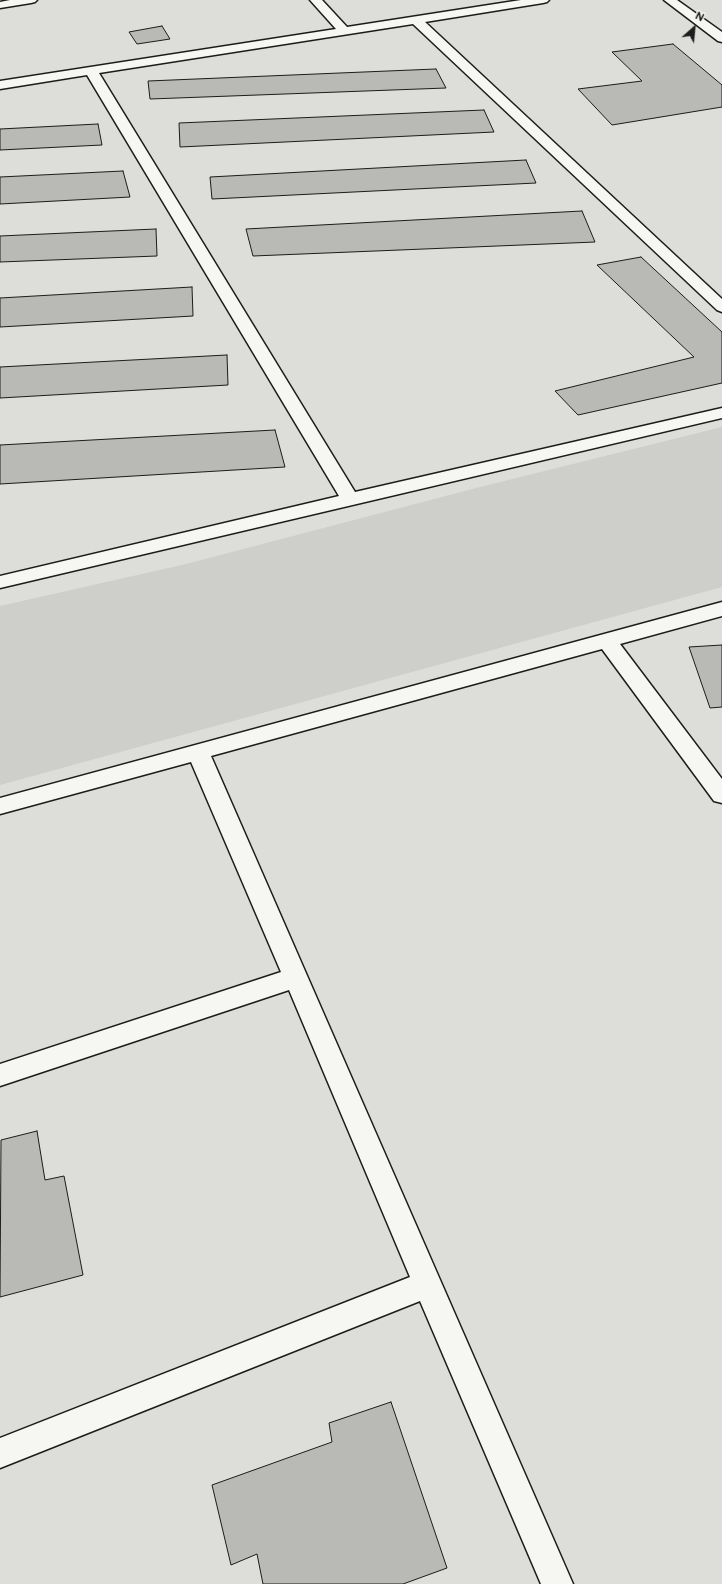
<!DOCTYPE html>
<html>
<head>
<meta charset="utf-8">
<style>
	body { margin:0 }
	#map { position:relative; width:722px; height:1584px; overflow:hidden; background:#edede9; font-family:"Balsamiq Sans",sans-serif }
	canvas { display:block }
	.north { position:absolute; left:674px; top:8px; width:40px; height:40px; -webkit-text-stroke:3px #f6f6f2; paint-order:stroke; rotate:27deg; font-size:11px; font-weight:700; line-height:16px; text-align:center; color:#1c1c1c }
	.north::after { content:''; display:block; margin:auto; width:14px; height:18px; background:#1c1c1c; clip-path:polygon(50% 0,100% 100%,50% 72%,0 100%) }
</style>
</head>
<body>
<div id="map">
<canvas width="722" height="1584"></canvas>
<div class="north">N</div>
</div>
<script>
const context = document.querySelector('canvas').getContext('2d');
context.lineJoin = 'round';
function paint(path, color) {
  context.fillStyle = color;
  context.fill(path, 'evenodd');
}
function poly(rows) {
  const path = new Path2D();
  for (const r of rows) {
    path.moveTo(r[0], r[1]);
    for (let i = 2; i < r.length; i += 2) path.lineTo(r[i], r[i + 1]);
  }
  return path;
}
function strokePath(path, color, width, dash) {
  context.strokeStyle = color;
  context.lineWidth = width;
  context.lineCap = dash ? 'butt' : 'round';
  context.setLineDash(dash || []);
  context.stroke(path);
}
paint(poly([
	[0,0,722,0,722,1584,0,1584]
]), '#ddddda');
paint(poly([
	[722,427,722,587,0,785,0,606,186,564,480,487]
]), '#cececb');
const building = poly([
	[162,26,170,39,137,44,129,32,162,26],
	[673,44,722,85,722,107,612,125,578,89,642,81,612,52,673,44],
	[436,69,446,88,150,99,148,81,436,69],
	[484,110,494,132,180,147,179,123,484,110],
	[98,124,102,145,0,150,0,129,98,124],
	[526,160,536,183,212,199,210,177,526,160],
	[123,171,130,197,0,204,0,177,123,171],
	[582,211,595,242,253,256,246,229,582,211],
	[156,229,157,256,0,262,0,236,156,229],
	[641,257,722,332,722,383,578,415,555,391,694,357,597,265,641,257],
	[192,287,193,316,0,327,0,298,192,287],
	[227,355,228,385,0,398,0,367,227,355],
	[275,430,285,467,0,484,0,445,275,430],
	[722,645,722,707,710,708,689,647,722,645],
	[37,1131,45,1180,64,1176,83,1275,0,1297,1,1140,37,1131],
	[391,1402,447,1568,403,1584,263,1584,257,1554,231,1565,212,1485,332,1442,329,1423,391,1402]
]);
paint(building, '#b9b9b6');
strokePath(building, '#1c1c1c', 1);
const minor = poly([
	[10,0,37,0,35,2,31,3,0,8,0,2,10,0],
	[310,0,322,0,347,27,521,0,549,0,547,2,543,3,425,22,722,299,722,312,717,310,413,24,99,73,355,492,722,408,722,418,0,588,0,576,339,496,87,75,0,89,0,81,336,29,310,0],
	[664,0,677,0,722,32,722,42,718,41,664,0],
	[722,602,722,616,620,644,722,779,722,803,714,801,602,649,211,756,573,1584,541,1584,420,1301,0,1468,0,1438,410,1277,289,990,0,1086,0,1064,281,972,191,762,0,814,0,798,722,602]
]);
strokePath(minor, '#1c1c1c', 3);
paint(minor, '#f6f6f2');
</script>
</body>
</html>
